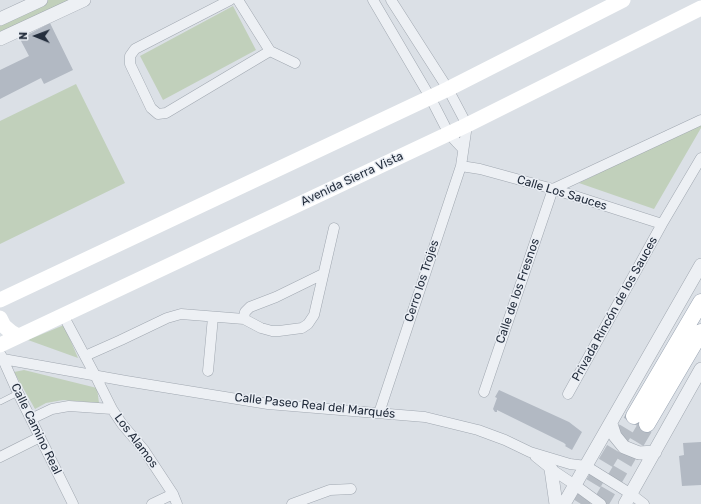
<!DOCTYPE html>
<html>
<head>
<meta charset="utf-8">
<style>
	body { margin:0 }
	#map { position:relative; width:701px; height:504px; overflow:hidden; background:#dbe0e6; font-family:Rubik,sans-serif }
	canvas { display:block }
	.north { position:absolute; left:16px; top:16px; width:40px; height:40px; -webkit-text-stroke:3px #eaeef4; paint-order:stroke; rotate:271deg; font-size:11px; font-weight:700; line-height:16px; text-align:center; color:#242e3d }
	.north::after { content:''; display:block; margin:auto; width:14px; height:18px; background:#242e3d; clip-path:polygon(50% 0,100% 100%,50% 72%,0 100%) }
</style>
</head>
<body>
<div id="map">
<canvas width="701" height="504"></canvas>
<div class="north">N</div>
</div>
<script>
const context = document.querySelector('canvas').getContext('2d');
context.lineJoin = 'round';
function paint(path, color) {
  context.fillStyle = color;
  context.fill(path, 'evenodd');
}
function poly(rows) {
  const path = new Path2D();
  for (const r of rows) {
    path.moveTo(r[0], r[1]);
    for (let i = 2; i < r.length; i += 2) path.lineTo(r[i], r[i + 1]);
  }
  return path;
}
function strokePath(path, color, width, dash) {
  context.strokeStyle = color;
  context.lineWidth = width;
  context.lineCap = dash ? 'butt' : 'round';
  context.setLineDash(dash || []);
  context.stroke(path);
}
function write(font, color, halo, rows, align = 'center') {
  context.font = font + ' Rubik,sans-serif';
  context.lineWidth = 3;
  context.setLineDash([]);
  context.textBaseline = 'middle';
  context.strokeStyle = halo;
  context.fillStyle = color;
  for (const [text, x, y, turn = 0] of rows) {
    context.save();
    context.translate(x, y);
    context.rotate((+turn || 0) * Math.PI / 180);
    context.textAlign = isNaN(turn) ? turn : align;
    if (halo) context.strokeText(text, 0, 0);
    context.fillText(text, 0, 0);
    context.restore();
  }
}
paint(poly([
	[45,0,80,0,0,36,0,21],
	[233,6,256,50,163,100,140,56],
	[76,84,125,183,0,244,0,121],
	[701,123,701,128,654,209,579,183],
	[64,325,78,358,28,340],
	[24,370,97,388,99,403,63,400,46,403,35,409,14,372]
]), '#c1d0bb');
paint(poly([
	[50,23,73,70,44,84,41,78,0,99,0,70,29,56,20,39],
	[499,390,569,422,582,432,572,450,565,446,566,445,564,443,497,410,497,412,495,412,493,409,497,398,495,397],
	[701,442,701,485,682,486,679,456,684,455,683,443]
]), '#b2b9c3');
strokePath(poly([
	[581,504,634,416],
	[600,504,647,424]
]), '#b6bcc4', 16, [16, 8]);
const service = poly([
	[0,402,18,393]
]);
const minor = poly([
	[230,0,135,49,130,56,130,64,151,108,158,114,166,113,270,51,295,63],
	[238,0,270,51],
	[373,0,430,97,449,134,463,149],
	[461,166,480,169,553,189,662,224],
	[63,315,95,375,112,409,122,424,144,450,173,494,177,504],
	[244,319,245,312,250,307,276,297,323,274],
	[1,355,18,393,73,504],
	[85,356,121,340,167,318,181,314,244,319,261,328,272,331,279,331,302,328,308,324,314,315,334,228],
	[3,359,126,381,268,404,425,417,478,430,505,440,530,452,570,464,586,466,631,494,644,504],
	[208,371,213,317],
	[484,392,553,189,701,120],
	[568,394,662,224,701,158],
	[379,413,461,166,467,125,448,89,391,0],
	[31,419,52,409,69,406,112,409],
	[535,456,551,469,575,485,601,504],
	[0,457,40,437],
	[152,504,173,494],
	[292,504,330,490,351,489]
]);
const tertiary = poly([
	[0,19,41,0],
	[0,39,84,0],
	[611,424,615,436,624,447,639,453,655,452],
	[551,469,556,504],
	[564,504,701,265],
	[625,504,701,369]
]);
const primary = poly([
	[634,416,701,302],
	[647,424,701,332]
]);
strokePath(service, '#a0a7b0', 6);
strokePath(minor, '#a0a7b0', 11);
strokePath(tertiary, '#a0a7b0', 14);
strokePath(primary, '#9aa4b2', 17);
strokePath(service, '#edf0f4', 5);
strokePath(minor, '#edf0f4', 10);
strokePath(tertiary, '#edf0f4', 13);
strokePath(poly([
	[0,300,448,89,623,0],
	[0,318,4,326,11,332,18,336],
	[0,345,467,125,701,8]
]), '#fff', 15);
strokePath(primary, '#fff', 16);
write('12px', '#242e3d', '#eaeef4', [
	["Avenida Sierra Vista",352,179,-25],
	["Calle Los Sauces",562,193,17],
	["Cerro los Trojes",422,281,-72],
	["Calle de los Fresnos",518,291,-71],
	["Privada Rincón de los Sauces",615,309,-61],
	["Calle Paseo Real del Marqués",315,406,6],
	["Calle Camino Real",36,429,64],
	["Los Alamos",136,441,53]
]);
</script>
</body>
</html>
